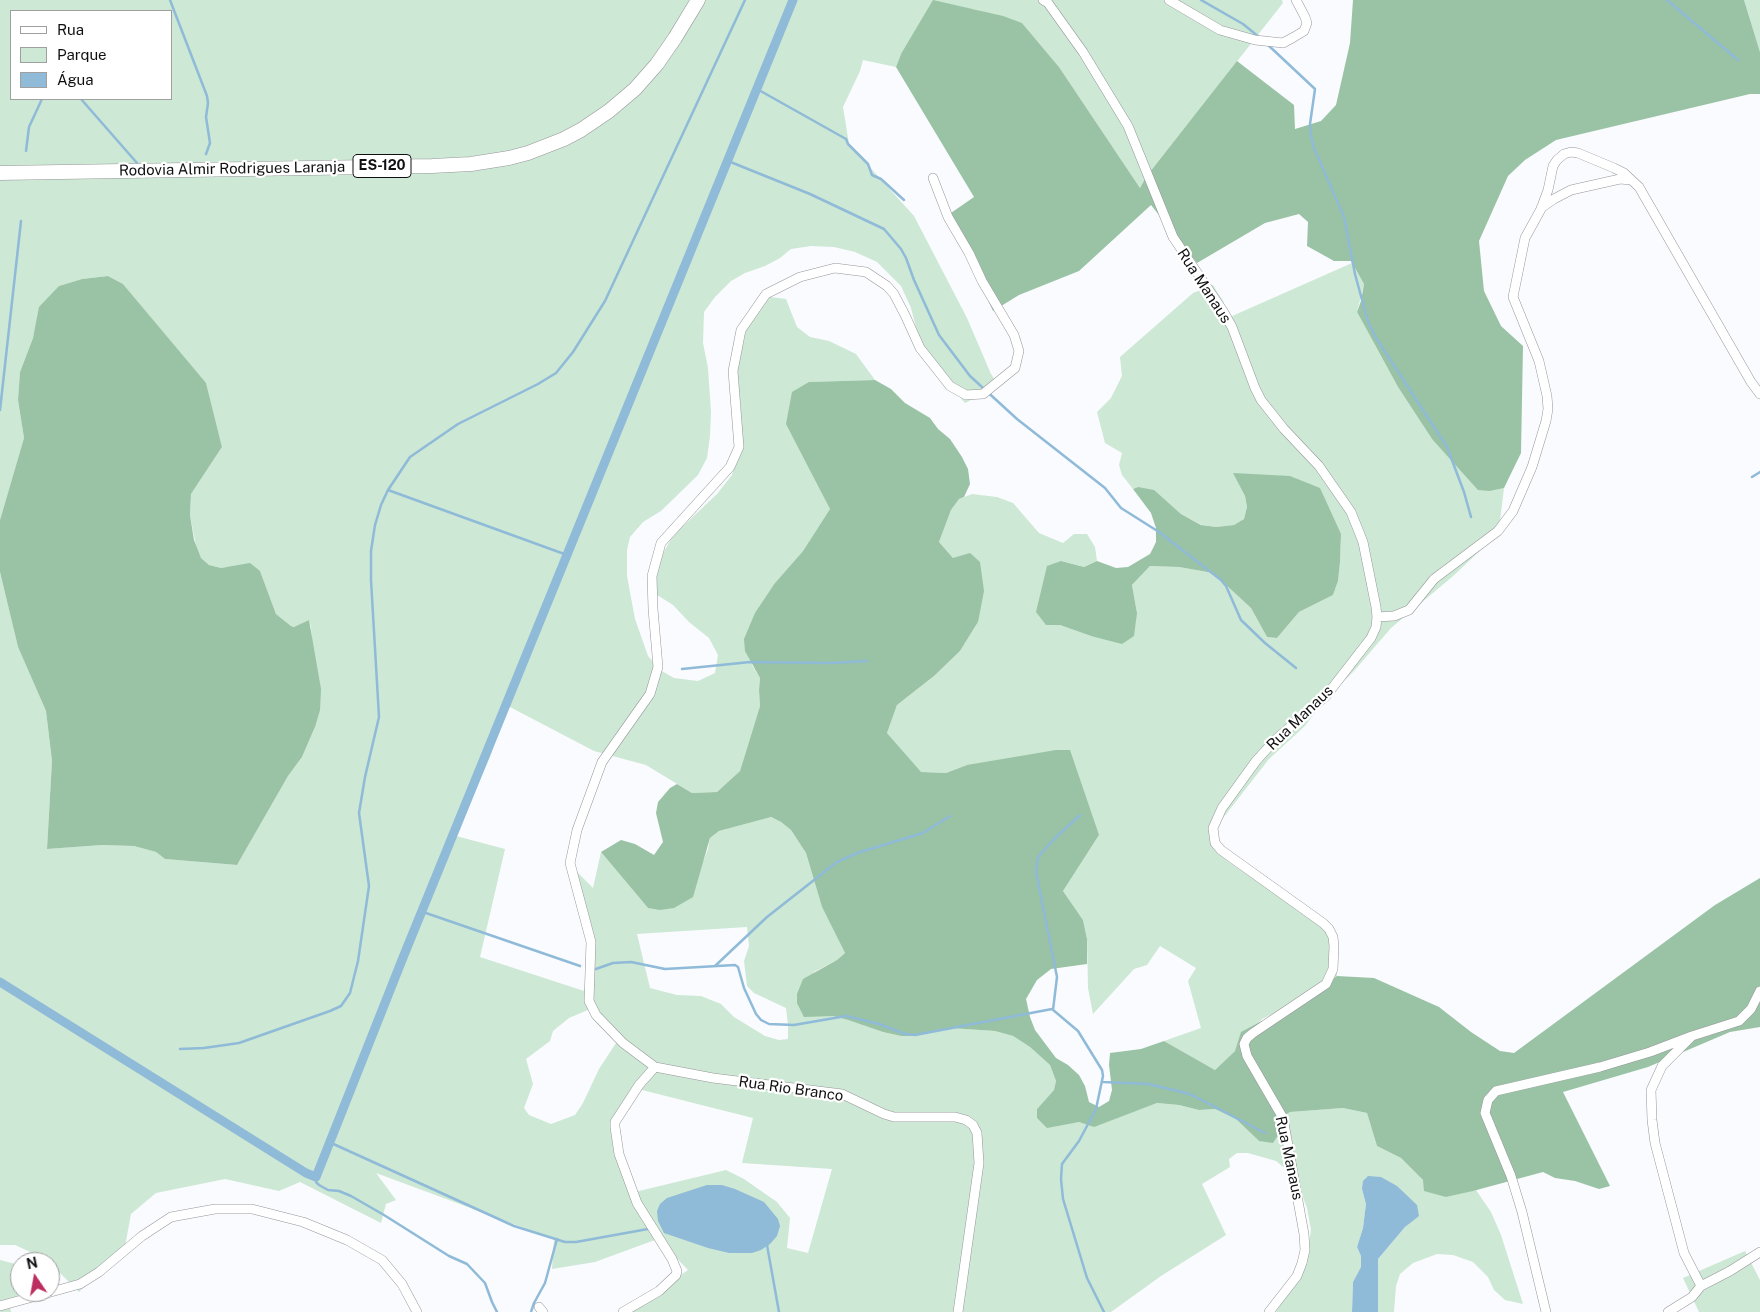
<!DOCTYPE html>
<html>
<head>
<meta charset="utf-8">
<style>
	body { margin:0 }
	#map { position:relative; width:1760px; height:1312px; overflow:hidden; background:#fafbff; font-family:"Public Sans",sans-serif }
	canvas { display:block }
	.legend { position:absolute; left:10px; top:10px; width:162px; height:90px; box-sizing:border-box; background:#fff; border:1px solid #9f9fa0; margin:0; padding:6px 9px; list-style:none; font-size:15px; color:#101012 }
	.legend li { display:flex; align-items:center; gap:10px; height:25px }
	.legend b { width:25px; border:1px solid #9f9fa0 }
	.north { position:absolute; left:10px; top:1252px; width:50px; height:50px; box-sizing:border-box; background:#fff; border:1px solid #9f9fa0; border-radius:50%; rotate:348deg; font-size:14px; font-weight:700; line-height:20px; text-align:center; color:#101012 }
	.north::after { content:''; display:block; margin:auto; width:18px; height:22px; background:#bb2e5f; clip-path:polygon(50% 0,100% 100%,50% 72%,0 100%) }
</style>
</head>
<body>
<div id="map">
<canvas width="1760" height="1312"></canvas>
<ul class="legend">
<li><b style="height:6px;background:#fff"></b>Rua</li>
<li><b style="height:14px;background:#cde8d4"></b>Parque</li>
<li><b style="height:14px;background:#8fbad8"></b>Água</li>
</ul>
<div class="north">N</div>
</div>
<script>
const context = document.querySelector('canvas').getContext('2d');
context.lineJoin = 'round';
function paint(path, color) {
  context.fillStyle = color;
  context.fill(path, 'evenodd');
}
function poly(rows) {
  const path = new Path2D();
  for (const r of rows) {
    path.moveTo(r[0], r[1]);
    for (let i = 2; i < r.length; i += 2) path.lineTo(r[i], r[i + 1]);
  }
  return path;
}
function strokePath(path, color, width, dash) {
  context.strokeStyle = color;
  context.lineWidth = width;
  context.lineCap = dash ? 'butt' : 'round';
  context.setLineDash(dash || []);
  context.stroke(path);
}
function write(font, color, halo, rows, align = 'center') {
  context.font = font + ' "Public Sans",sans-serif';
  context.lineWidth = 4.5;
  context.setLineDash([]);
  context.textBaseline = 'middle';
  context.strokeStyle = halo;
  context.fillStyle = color;
  for (const [text, x, y, turn = 0] of rows) {
    context.save();
    context.translate(x, y);
    context.rotate((+turn || 0) * Math.PI / 180);
    context.textAlign = isNaN(turn) ? turn : align;
    if (halo) context.strokeText(text, 0, 0);
    context.fillText(text, 0, 0);
    context.restore();
  }
}
paint(poly([
	[0,0,1282,0,1283,3,1146,177,1140,188,1059,67,1022,23,973,9,901,54,896,67,863,60,860,71,843,107,849,144,914,216,967,318,991,374,999,386,965,403,918,348,918,335,911,308,901,286,877,262,855,252,834,247,811,246,791,249,780,258,765,266,745,273,731,281,715,297,704,312,703,343,708,368,711,412,710,436,707,458,698,475,661,511,643,522,630,537,627,550,627,576,635,619,648,656,660,670,674,678,698,681,715,673,718,655,709,638,689,622,673,605,654,593,656,573,663,553,670,541,680,529,717,494,732,475,740,448,741,406,738,389,738,367,746,331,755,315,770,297,786,299,797,327,810,337,829,341,856,354,875,380,809,382,811,470,830,509,803,551,775,583,752,665,760,678,759,690,760,706,740,771,717,792,692,793,646,765,594,751,508,706,490,757,456,836,505,849,480,957,584,991,593,942,572,867,593,888,601,852,648,908,699,872,708,849,710,838,719,831,770,817,781,822,791,830,806,853,822,907,845,953,837,960,814,972,804,1016,833,1016,848,1020,883,1032,901,1036,914,1036,937,1030,950,1028,995,1031,1013,1036,1030,1047,1050,1065,1056,1081,1054,1090,1037,1109,1069,1123,1079,1122,1094,1126,1157,1103,1179,1105,1199,1110,1215,1109,1236,1119,1259,1141,1275,1122,1290,1112,1343,1108,1367,1113,1377,1146,1401,1158,1423,1180,1446,1197,1476,1190,1491,1212,1501,1235,1523,1304,1505,1300,1494,1290,1488,1277,1473,1262,1453,1255,1437,1254,1413,1263,1400,1274,1396,1286,1394,1312,1378,1312,1378,1259,1405,1227,1419,1215,1362,1189,1366,1204,1363,1228,1357,1247,1361,1256,1361,1267,1353,1282,1352,1312,1276,1312,1296,1279,1308,1248,1311,1230,1307,1208,1301,1192,1295,1180,1286,1169,1276,1161,1248,1153,1237,1153,1229,1159,1230,1167,1202,1184,1226,1235,1161,1276,1111,1312,626,1312,688,1270,668,1249,655,1240,595,1262,552,1269,554,1239,376,1173,396,1200,386,1204,381,1223,300,1182,279,1191,225,1179,156,1193,131,1214,125,1246,79,1292,46,1259,15,1245,0,1245,0,548,0,572,18,647,46,711,52,761,47,849,102,845,134,846,156,852,165,859,237,865,288,776,302,757,315,727,311,627,309,620,295,627,291,626,276,614,260,571,238,566,221,568,209,565,201,558,197,551,190,515,191,494,222,447,206,384,123,284,108,276,82,279,59,286,36,326,33,338,20,372,18,400,24,438,0,520],
	[11,11,171,11,171,99,11,99],
	[747,927,749,946,744,961,747,986,754,993,786,1008,788,1025,788,1039,779,1040,765,1036,734,1017,721,1004,701,996,677,995,650,988,637,934],
	[595,1007,618,1040,599,1069,583,1103,575,1115,551,1124,529,1115,524,1108,533,1084,526,1059,550,1041,553,1031,569,1018],
	[638,1089,753,1118,742,1163,832,1169,808,1253,787,1248,790,1218,777,1202,744,1179,726,1170,639,1191,629,1191,614,1124],
	[1744,0,1760,0,1760,52],
	[1352,263,1364,284,1357,312,1398,387,1432,439,1490,491,1504,488,1500,521,1485,546,1452,577,1391,628,1354,671,1321,704,1305,726,1269,759,1216,827,1216,851,1230,863,1331,930,1335,944,1337,976,1300,1001,1262,1019,1235,1051,1215,1070,1164,1041,1201,1028,1188,981,1196,968,1160,946,1147,965,1134,969,1093,1014,1088,988,1087,939,1083,920,1063,891,1099,835,967,765,946,773,920,772,887,733,897,705,934,676,960,651,978,622,953,558,939,542,951,510,959,499,972,494,997,497,1013,503,1039,533,1063,543,1074,534,1087,534,1095,547,1097,561,1084,567,1061,561,1046,625,1060,625,1091,636,1137,613,1132,585,1150,566,1179,567,1213,573,1251,608,1267,637,1277,638,1299,612,1333,595,1338,581,1340,562,1341,534,1331,516,1234,473,1245,496,1247,507,1244,519,1234,525,1216,527,1202,525,1181,514,1168,503,1138,487,1133,489,1122,475,1119,465,1122,453,1105,443,1097,412,1111,398,1122,376,1120,357,1193,293,1213,285,1223,301,1230,317],
	[1745,1251,1760,1280,1760,1312,1699,1312,1683,1278],
	[0,1260,20,1265,20,1292,27,1292,9,1301,11,1312,0,1312]
]), '#cde8d4');
paint(poly([
	[933,0,1003,16,1022,23,1059,67,1140,188,1146,177,1237,61,1294,105,1295,129,1321,121,1336,105,1350,43,1353,0,1744,0,1760,52,1760,94,1750,94,1556,140,1525,160,1508,176,1479,241,1484,291,1501,326,1523,346,1521,453,1504,488,1490,491,1478,490,1432,439,1398,387,1357,312,1361,301,1364,284,1351,261,1334,261,1307,246,1308,222,1299,214,1265,223,1197,263,1151,205,1079,271,1019,295,993,311,948,215,974,197,896,67,901,54],
	[108,276,123,284,206,383,222,447,191,494,190,515,194,540,201,558,209,565,221,568,250,563,260,571,276,614,291,626,294,627,309,620,321,689,320,710,315,727,302,757,288,776,237,865,165,859,156,852,134,846,102,845,47,849,52,761,46,711,18,647,0,572,0,520,24,438,18,400,20,372,33,338,39,307,59,286,82,279],
	[875,380,891,389,905,403,930,418,938,429,950,439,962,457,968,469,970,484,964,497,959,499,951,510,939,542,953,558,970,553,980,562,984,591,978,622,960,651,934,676,897,705,887,733,921,772,946,773,967,765,1056,750,1070,750,1099,835,1063,891,1083,920,1087,939,1087,964,1051,969,1037,980,1026,999,1030,1017,1035,1030,1056,1058,1068,1065,1079,1075,1085,1086,1089,1102,1099,1107,1109,1101,1112,1090,1109,1065,1110,1053,1141,1049,1164,1041,1215,1070,1235,1051,1241,1032,1300,1001,1337,976,1374,978,1439,1007,1471,1032,1500,1051,1514,1053,1715,905,1760,878,1760,1027,1730,1032,1648,1067,1563,1092,1610,1186,1599,1189,1575,1181,1555,1178,1543,1172,1473,1191,1446,1197,1424,1191,1423,1180,1401,1158,1377,1146,1367,1113,1343,1108,1290,1112,1275,1122,1280,1132,1273,1143,1259,1141,1236,1119,1215,1109,1199,1110,1179,1105,1157,1103,1094,1127,1079,1122,1047,1128,1037,1118,1037,1109,1054,1090,1056,1081,1050,1065,1030,1047,1013,1036,995,1031,950,1028,937,1030,914,1036,901,1036,883,1032,848,1020,833,1016,804,1017,797,1003,797,994,803,979,837,960,845,953,822,907,806,853,791,830,781,822,771,817,719,831,710,838,693,897,674,908,660,910,648,908,601,852,621,840,635,844,654,855,663,842,656,813,658,802,670,788,677,784,692,793,717,792,740,771,760,706,759,690,760,678,745,651,744,639,755,613,775,583,803,551,830,509,786,424,792,392,809,382],
	[1233,473,1290,476,1320,488,1341,534,1340,562,1338,581,1333,595,1299,612,1277,638,1267,637,1251,608,1213,573,1179,567,1150,566,1132,585,1137,613,1134,636,1122,644,1091,636,1060,625,1046,625,1036,612,1047,566,1061,561,1084,567,1097,561,1116,568,1128,567,1150,554,1156,542,1156,528,1151,513,1133,489,1138,487,1154,490,1181,514,1201,525,1216,527,1234,525,1244,519,1247,507,1245,496]
]), '#99c3a4');
paint(poly([
	[1368,1176,1381,1177,1397,1186,1417,1205,1419,1216,1405,1227,1378,1259,1378,1312,1352,1312,1353,1282,1361,1267,1361,1256,1357,1247,1363,1228,1366,1204,1362,1189,1363,1181],
	[707,1185,722,1185,735,1189,764,1202,778,1219,780,1226,777,1236,770,1244,761,1250,752,1253,729,1253,708,1248,664,1233,658,1221,657,1211,660,1204,667,1198]
]), '#8fbad8');
strokePath(poly([
	[170,0,207,96,208,103,206,117,210,143,206,154],
	[1201,0,1243,24,1259,37],
	[1667,0,1738,60],
	[1267,44,1315,89,1310,124,1311,136,1314,148,1344,217,1355,274,1368,322,1376,338,1447,447,1464,492,1471,517],
	[757,89,846,139,848,144,868,164,872,175,881,179,904,200],
	[81,99,137,163],
	[26,151,29,127,42,99],
	[728,161,810,194,884,229,901,249,906,258,914,280,939,335,970,376,1017,419,1105,488,1121,508,1159,532,1221,580,1226,586,1241,620,1265,643,1296,668],
	[0,410,21,221],
	[1752,477,1760,472],
	[388,490,567,555],
	[682,669,750,662,832,663,867,661],
	[423,912,580,966],
	[715,966,767,917,837,862,857,853,923,833,950,816],
	[593,970,613,963,631,962,665,969,735,965,738,967,744,988,756,1014,761,1020,769,1024,794,1025,846,1016,879,1024,905,1034,915,1035,1052,1009,1078,1031,1102,1070,1103,1076,1096,1109,1079,1141,1062,1164,1061,1179,1063,1199,1087,1278,1104,1312],
	[1053,1010,1057,977,1036,872,1037,864,1038,857,1052,841,1080,815],
	[180,1049,204,1048,239,1043,330,1011,341,1006,350,993,358,961,369,886,359,813,365,777,379,717,371,580,371,551,375,525,381,505,388,490,410,457,458,424,538,384,556,373,573,352,605,301,745,0],
	[1103,1082,1148,1084,1182,1092,1192,1095,1265,1133],
	[329,1142,514,1226,565,1242,576,1242,648,1229],
	[316,1177,316,1182,319,1185,328,1190,339,1191,351,1196,384,1215,449,1256,467,1264,485,1283,492,1302,497,1312],
	[767,1245,779,1312],
	[531,1312,534,1303,545,1283,557,1239]
]), '#8fbad8', 2.5);
strokePath(poly([
	[0,982,306,1173,316,1177,404,955,793,0]
]), '#8fbad8', 9);
const minor = poly([
	[1043,0,1048,3,1083,52,1128,126,1173,237,1223,311,1232,327,1255,388,1261,400,1284,429,1319,466,1351,512,1363,542,1376,607,1377,617,1376,627,1371,638,1326,696,1274,741,1256,761,1222,808,1213,828,1215,843,1221,850,1323,923,1329,929,1333,937,1334,946,1333,969,1326,984,1253,1033,1247,1038,1244,1044,1247,1056,1283,1118,1304,1234,1305,1250,1302,1263,1297,1276,1269,1312],
	[1169,0,1220,30,1255,40,1283,43,1294,37,1304,31,1307,23,1305,17,1296,0],
	[933,178,948,217,969,253,982,281,1014,335,1019,351,1015,368,983,394,966,395,950,386,920,348,905,315,894,294,887,286,866,272,835,268,800,277,766,294,741,330,733,371,739,447,730,467,661,543,652,576,653,609,658,667,650,694,602,762,577,830,570,863,591,942,589,1001,596,1015,623,1043,655,1067,713,1078,842,1094,884,1114,894,1117,955,1117,966,1120,973,1125,977,1133,979,1163,958,1312],
	[1541,208,1554,199,1571,190,1620,179,1631,180],
	[1377,617,1394,616,1409,610,1434,579,1498,531,1513,511,1532,467,1546,421,1548,409,1547,396,1539,361,1513,297,1525,238,1541,209,1548,190,1553,166,1557,160,1564,154,1571,152,1578,153,1614,168,1624,173,1639,187,1751,382,1760,394],
	[1760,991,1751,1009,1739,1021,1692,1036,1662,1066,1651,1090,1652,1120,1655,1143,1684,1253,1701,1286,1730,1271,1760,1252],
	[0,1306,80,1284,99,1272,142,1236,171,1217,215,1209,252,1209,303,1222,347,1240,382,1260,402,1284,417,1312],
	[539,1307,543,1312],
	[623,1312,659,1291,676,1275,677,1271,672,1259,637,1203,619,1154,615,1127,615,1122,630,1099,639,1085,655,1067],
	[1546,1312,1522,1212,1511,1176,1485,1113,1488,1100,1496,1091,1600,1067,1650,1052,1692,1036],
	[1668,1312,1692,1297,1701,1286]
]);
const primary = poly([
	[0,173,432,166,471,164,509,158,528,153,564,139,581,130,609,111,635,89,657,64,675,38,698,0]
]);
strokePath(minor, '#96969b', 10);
strokePath(primary, '#96969b', 15);
strokePath(minor, '#fff', 9);
strokePath(primary, '#fff', 14);
for (const [x, y, w] of [
	[382,166,58]
]) {
  const box = new Path2D();
  box.roundRect(x - w / 2, y - 11.5, w, 23, 4);
  context.fillStyle = '#fff';
  context.fill(box);
  strokePath(box, '#101012', 1);
}
write('bold 14px', '#101012', null, [
	["ES-120",382,166]
]);
write('15px', '#101012', '#fff', [
	["Rodovia Almir Rodrigues Laranja",232,169,-1],
	["Rua Manaus",1204,286,57],
	["Rua Manaus",1300,718,-44],
	["Rua Rio Branco",791,1089,8],
	["Rua Manaus",1289,1158,78]
]);
</script>
</body>
</html>
